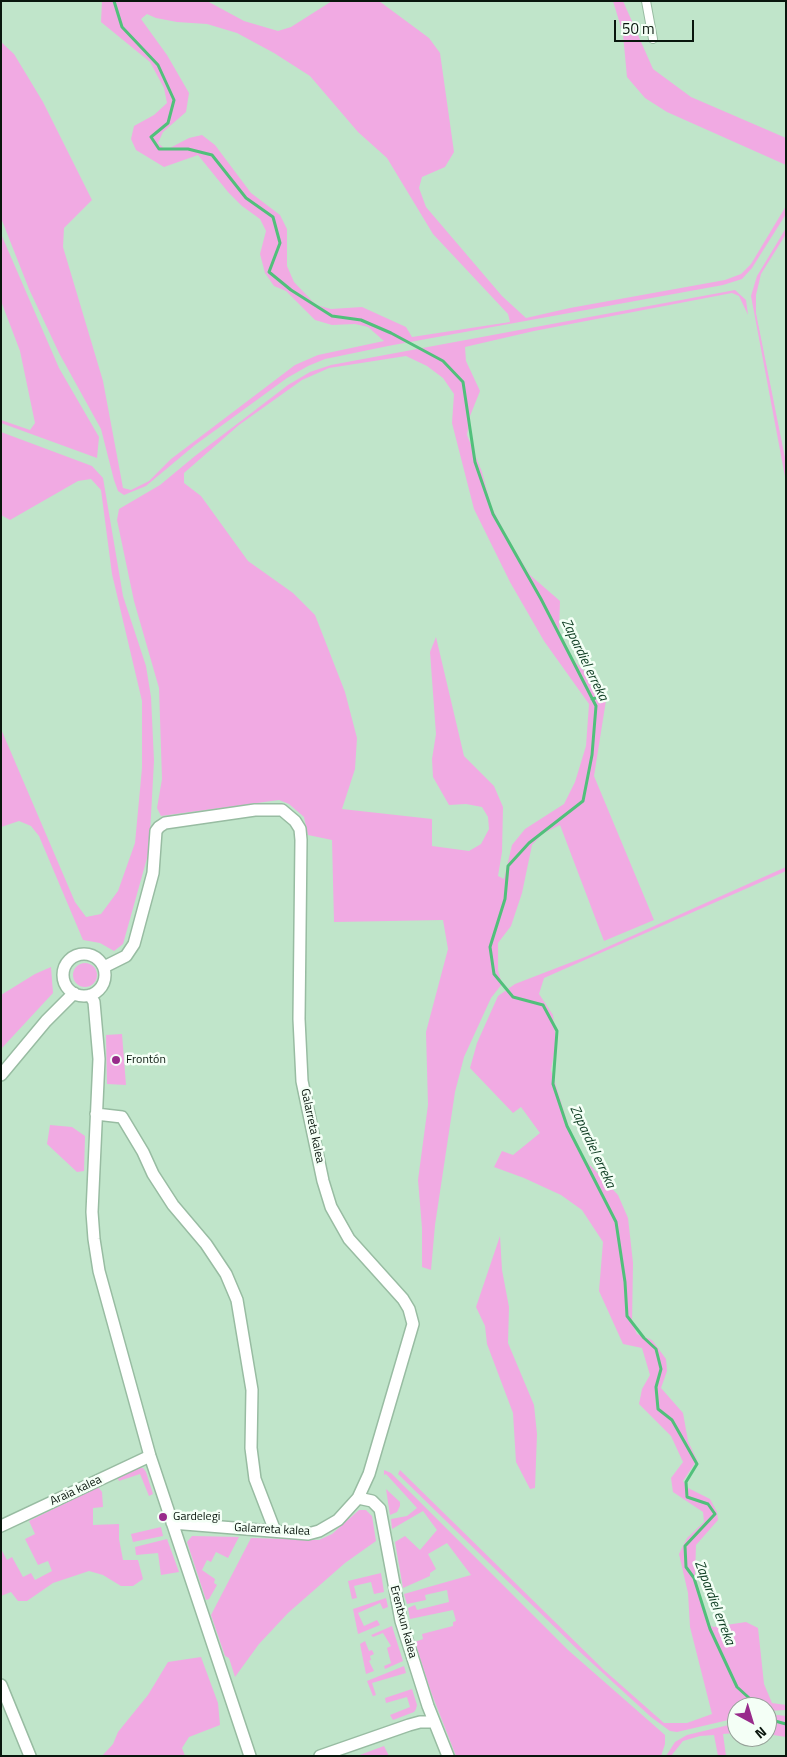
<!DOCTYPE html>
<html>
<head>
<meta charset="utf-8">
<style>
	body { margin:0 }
	#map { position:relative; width:787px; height:1757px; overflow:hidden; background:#c0e5ca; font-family:"Titillium Web",sans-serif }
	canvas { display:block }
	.frame { position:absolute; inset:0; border:2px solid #09160d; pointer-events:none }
	.north { position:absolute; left:727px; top:1697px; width:50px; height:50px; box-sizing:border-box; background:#f4fff6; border:1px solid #96a299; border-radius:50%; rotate:141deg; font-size:14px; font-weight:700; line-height:20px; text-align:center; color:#09160d }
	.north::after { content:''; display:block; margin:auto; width:18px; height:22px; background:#982b8b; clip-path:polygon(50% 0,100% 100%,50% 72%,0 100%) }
	.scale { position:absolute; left:614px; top:20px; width:80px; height:22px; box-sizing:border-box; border:2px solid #09160d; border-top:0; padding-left:6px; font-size:15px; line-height:18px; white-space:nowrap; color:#09160d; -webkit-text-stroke:4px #f4fff6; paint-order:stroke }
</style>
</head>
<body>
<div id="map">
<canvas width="787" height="1757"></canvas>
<div class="frame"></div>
<div class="north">N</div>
<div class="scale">50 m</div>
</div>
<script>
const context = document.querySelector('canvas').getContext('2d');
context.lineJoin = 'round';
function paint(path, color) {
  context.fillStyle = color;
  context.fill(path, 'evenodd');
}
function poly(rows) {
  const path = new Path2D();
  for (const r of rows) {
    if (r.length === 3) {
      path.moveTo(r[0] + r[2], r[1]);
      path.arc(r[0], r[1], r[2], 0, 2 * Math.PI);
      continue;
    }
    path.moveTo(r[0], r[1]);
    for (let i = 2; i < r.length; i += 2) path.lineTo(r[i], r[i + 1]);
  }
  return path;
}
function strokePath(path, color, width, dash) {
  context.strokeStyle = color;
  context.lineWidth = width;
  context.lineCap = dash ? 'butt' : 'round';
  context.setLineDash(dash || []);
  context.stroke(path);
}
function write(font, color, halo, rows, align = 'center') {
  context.font = font + ' "Titillium Web",sans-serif';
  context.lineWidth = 5;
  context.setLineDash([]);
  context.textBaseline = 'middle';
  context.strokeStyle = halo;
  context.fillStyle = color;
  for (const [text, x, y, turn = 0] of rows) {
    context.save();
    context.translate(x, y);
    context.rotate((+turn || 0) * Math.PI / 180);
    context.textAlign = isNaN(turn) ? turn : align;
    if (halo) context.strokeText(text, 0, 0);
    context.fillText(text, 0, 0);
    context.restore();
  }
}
paint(poly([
	[102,1,207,1,244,21,278,31,291,27,332,1,379,1,429,38,440,53,454,152,445,167,422,177,419,188,426,207,502,296,526,318,570,308,725,280,741,274,751,264,786,206,786,214,752,268,742,279,723,285,388,346,325,359,308,366,287,378,195,445,146,486,124,495,118,491,114,480,101,429,59,353,29,289,1,218,1,42,14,54,43,102,92,200,64,228,63,247,103,381,123,488,131,490,149,481,171,459,295,365,318,355,384,341,368,327,355,324,332,325,315,320,286,291,274,286,265,273,260,254,266,231,260,219,242,206,228,192,198,155,164,167,136,150,131,139,134,126,154,115,167,103,164,88,150,62,101,22],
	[147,14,156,18,177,22,207,24,237,33,274,53,310,76,358,132,387,158,433,234,508,314,510,322,412,337,406,327,362,307,331,309,316,305,294,282,287,266,287,229,280,215,251,193,215,145,202,135,189,138,166,150,158,143,163,132,186,112,189,93,167,55,141,19],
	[613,1,623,1,653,69,691,97,786,138,786,165,667,112,645,98,627,77,623,34],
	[786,228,786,234,761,274,756,295,756,313,786,463,786,482,751,296,757,276],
	[1,234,59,368,99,437,97,458,1,423,1,420,30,430,35,423,20,351,1,301],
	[735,290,746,300,748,315,739,296,732,293,534,331,465,347,466,361,480,391,470,416,467,435,482,472,491,506,509,541,530,575,560,601,559,630,574,661,607,694,594,776,654,920,604,941,560,825,542,834,532,845,522,893,511,926,498,943,498,970,502,984,491,998,464,1057,455,1092,435,1225,431,1270,422,1267,422,1228,418,1180,428,1105,426,1032,448,949,443,920,334,922,332,840,308,835,304,817,289,804,279,800,161,816,157,808,162,779,159,688,134,601,117,520,119,509,160,485,195,456,288,385,310,372,331,365],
	[406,356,427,366,443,378,454,394,452,423,474,509,510,582,544,641,589,704,586,746,575,782,564,804,525,829,512,845,504,879,498,876,502,852,503,807,494,786,464,756,436,637,430,652,436,734,432,759,433,777,449,805,466,804,482,807,488,817,489,829,481,844,469,851,432,846,432,819,342,809,355,769,357,738,345,692,315,615,293,593,248,561,201,496,184,483,184,473,239,425,302,380,329,368],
	[1,432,92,466,103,478,123,596,146,666,151,697,154,761,149,851,123,944,114,951,100,943,83,940,39,836,31,826,19,821,1,827,1,729,75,902,86,917,101,914,118,891,135,843,142,768,142,701,112,574,101,490,91,479,78,481,10,520,1,515],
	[786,867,786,871,544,978,539,994,553,1015,556,1042,551,1070,571,1134,587,1162,618,1195,628,1218,633,1263,632,1322,637,1334,652,1340,666,1359,667,1371,661,1388,683,1413,688,1441,697,1460,683,1481,688,1488,710,1499,717,1512,718,1520,696,1545,695,1575,708,1624,713,1627,746,1622,758,1628,764,1684,772,1703,786,1705,786,1710,767,1711,767,1707,737,1707,737,1718,677,1732,670,1731,651,1717,581,1653,398,1474,400,1470,604,1670,664,1723,687,1723,712,1714,690,1627,688,1593,679,1554,687,1538,704,1522,703,1512,673,1492,671,1478,683,1462,671,1436,639,1404,642,1389,650,1375,642,1348,623,1344,599,1291,603,1242,582,1210,561,1195,524,1178,494,1167,502,1151,513,1155,540,1133,521,1107,513,1113,470,1068,477,1043,498,996,515,984,585,957],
	[85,975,12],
	[51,967,53,993,1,1049,1,995,35,974],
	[122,1034,126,1085,107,1084,106,1035],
	[50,1125,72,1127,85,1136,84,1171,77,1172,47,1144],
	[500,1236,502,1270,509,1307,508,1343,534,1405,537,1434,535,1488,530,1489,516,1462,513,1413,487,1344,485,1326,476,1307],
	[136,1468,143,1468,146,1472,153,1494,149,1496,140,1474,119,1481,117,1477],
	[384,1470,391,1473,568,1650,665,1735,665,1744,661,1756,456,1756,431,1692,415,1642,423,1639,422,1634,453,1626,453,1622,456,1621,453,1610,410,1619,408,1608,415,1605,417,1610,449,1602,447,1590,425,1595,426,1600,407,1604,404,1594,471,1575,447,1543,428,1554,436,1569,430,1573,430,1576,403,1588,395,1542,405,1536,420,1550,437,1530,423,1511,392,1529,391,1519,407,1516,417,1508,386,1474,384,1475],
	[98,1487,102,1492,103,1507,93,1508,93,1525,119,1524,119,1539,123,1560,138,1560,143,1579,133,1586,121,1586,103,1575,89,1571,53,1583,27,1601,18,1601,11,1592,1,1596,1,1549,7,1560,12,1557,23,1577,31,1573,35,1580,52,1571,48,1561,38,1565,25,1539,35,1534,29,1521],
	[386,1489,400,1502,400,1506,397,1512,390,1515],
	[359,1510,366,1510,372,1516,376,1541,345,1563,288,1613,259,1644,235,1677,229,1658,225,1656,211,1615,251,1538,319,1540,332,1534],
	[161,1527,163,1536,133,1542,131,1534],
	[192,1536,239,1537,228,1558,216,1552,211,1562,207,1560,202,1570,215,1579,214,1583,217,1585,209,1599,206,1600,187,1542],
	[167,1539,179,1572,161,1575,158,1553,136,1555,135,1547],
	[381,1573,384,1592,374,1594,371,1582,354,1586,357,1598,352,1599,348,1581],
	[386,1598,388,1607,383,1609,380,1603,358,1613,364,1626,377,1620,380,1625,358,1634,353,1609],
	[392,1626,403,1661,385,1669,384,1666,391,1663,387,1648,391,1646,383,1633,373,1637,371,1635],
	[365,1641,369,1651,372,1650,374,1654,370,1656,371,1660,369,1661,374,1671,366,1674,360,1644],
	[201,1657,218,1703,220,1725,189,1737,182,1748,185,1756,102,1756,113,1744,118,1732,148,1695,168,1662],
	[404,1666,406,1673,372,1683,376,1695,373,1696,367,1681],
	[412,1689,417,1705,416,1709,414,1712,393,1720,390,1715,410,1707,407,1697,386,1703,385,1698],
	[778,1715,786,1716,786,1737,767,1734,767,1717],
	[737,1723,737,1733,723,1734,726,1756,718,1756,714,1735,700,1736,683,1741,671,1756,666,1756,675,1742,687,1735],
	[384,1746,389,1756,357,1756]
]), '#f1aae3');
strokePath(poly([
	[114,1,122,27,158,65,174,100,168,123,151,137,159,149,188,149,212,155,246,198,273,217,280,243,269,272,291,290,332,316,361,320,391,333,443,361,463,382,475,462,493,514,541,599,596,706,592,755,583,801,529,843,508,866,505,899,490,947,494,974,513,997,543,1005,557,1031,553,1084,567,1126,616,1222,625,1282,627,1316,644,1338,656,1349,661,1369,656,1387,658,1409,672,1420,697,1464,686,1482,687,1497,708,1504,715,1514,685,1546,686,1567,694,1578,710,1629,737,1687,759,1707],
	[592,699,603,696],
	[767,1714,775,1721,786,1724]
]), '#51c07b', 3);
const pedestrian = poly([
	[646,1,653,39]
]);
const minor = poly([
	[84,975,21],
	[104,967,126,956,134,944,153,873,156,831,159,827,165,823,255,810,282,810,295,821,300,829,301,840,299,1019,302,1081,323,1181,331,1207,349,1239,403,1299,409,1309,413,1324,369,1474,358,1498,338,1520,319,1531,308,1534,172,1523],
	[90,995,94,1002,99,1059,92,1212,94,1239,99,1271,150,1456,250,1756],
	[1,1075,46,1021,74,993],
	[96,1114,122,1117,143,1152,153,1174,173,1205,206,1244,226,1274,237,1300,252,1390,251,1448,255,1479,275,1531],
	[358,1498,372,1501,380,1509,401,1621,428,1706,448,1756],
	[1,1526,150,1456],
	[1,1685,30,1756],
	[320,1756,409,1725,420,1722,433,1722]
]);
strokePath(pedestrian, '#98bca2', 10);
strokePath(minor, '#98bca2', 14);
strokePath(pedestrian, '#fff', 8);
strokePath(minor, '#fff', 11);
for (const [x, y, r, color] of [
	[116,1060,5,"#982b8b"],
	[163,1517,5,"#982b8b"]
]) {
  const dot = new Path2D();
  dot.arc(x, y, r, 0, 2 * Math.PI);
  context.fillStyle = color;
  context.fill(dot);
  strokePath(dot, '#f4fff6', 2);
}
write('12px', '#09160d', '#f4fff6', [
	["Frontón",126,1060],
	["Gardelegi",173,1517]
], 'left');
write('12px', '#09160d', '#f4fff6', [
	["Galarreta kalea",312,1126,78],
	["Araia kalea",76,1491,-25],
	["Galarreta kalea",272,1530,3],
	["Erentxun kalea",403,1622,75]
]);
write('italic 14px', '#0c3b20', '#f4fff6', [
	["Zapardiel erreka",584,660,64],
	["Zapardiel erreka",592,1147,65],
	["Zapardiel erreka",714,1603,69]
]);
</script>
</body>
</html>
